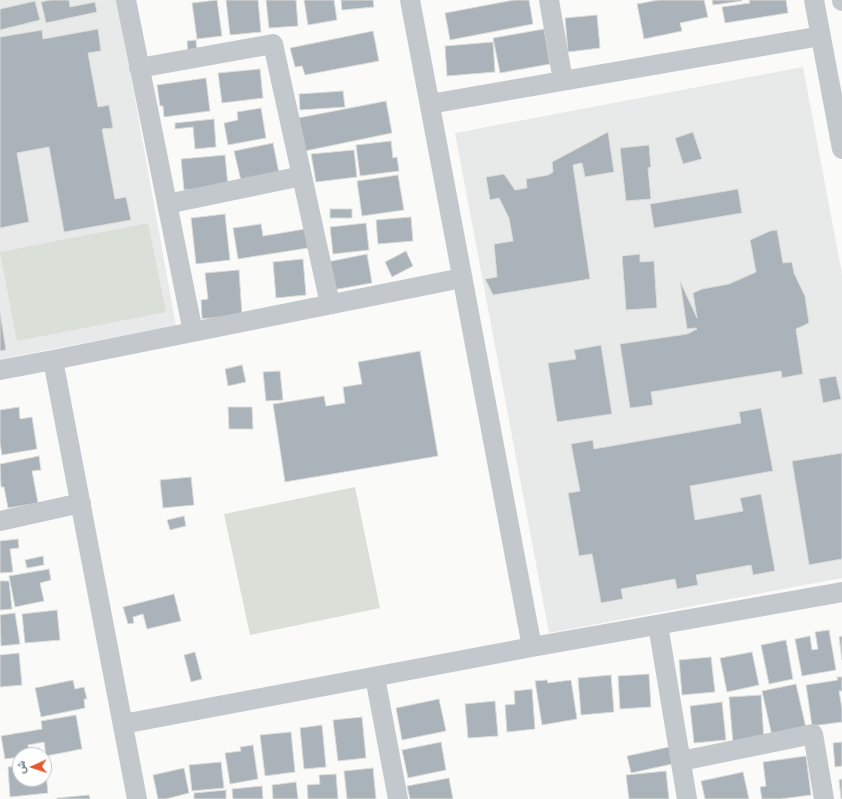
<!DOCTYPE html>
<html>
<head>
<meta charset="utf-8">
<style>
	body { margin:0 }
	#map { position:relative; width:842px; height:799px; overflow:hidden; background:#fafaf8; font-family:Manrope,Vazirmatn,sans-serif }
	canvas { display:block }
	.north { position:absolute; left:12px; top:747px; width:40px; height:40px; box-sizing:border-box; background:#fff; border:1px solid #c1c8cd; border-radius:50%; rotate:267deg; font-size:11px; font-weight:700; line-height:16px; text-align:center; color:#657683 }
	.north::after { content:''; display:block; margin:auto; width:14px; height:18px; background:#e4572e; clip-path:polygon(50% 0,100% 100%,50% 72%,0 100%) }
</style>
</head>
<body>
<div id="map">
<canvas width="842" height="799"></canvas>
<div class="north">ش</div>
</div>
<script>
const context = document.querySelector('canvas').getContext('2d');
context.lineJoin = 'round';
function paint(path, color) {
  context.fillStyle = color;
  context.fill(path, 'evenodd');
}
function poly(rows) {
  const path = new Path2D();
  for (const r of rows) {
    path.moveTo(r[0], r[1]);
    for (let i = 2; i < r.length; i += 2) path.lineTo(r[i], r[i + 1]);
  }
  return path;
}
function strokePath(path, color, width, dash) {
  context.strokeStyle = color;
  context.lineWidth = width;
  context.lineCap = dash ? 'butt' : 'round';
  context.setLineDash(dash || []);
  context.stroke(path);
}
paint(poly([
	[0,0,117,0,176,326,0,359],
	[803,67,842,274,842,578,549,633,455,133]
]), '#e8e9e9');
paint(poly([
	[148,223,166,312,17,341,0,252],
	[355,487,380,608,250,635,224,514]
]), '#dadfd7');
const building = poly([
	[50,0,69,0,70,7,95,2,97,12,46,23,41,2,50,0],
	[217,0,222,36,197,39,192,3,217,0],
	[226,0,258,0,261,32,230,35,226,0],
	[266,0,296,0,298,26,269,28,266,0],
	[304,0,334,0,337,20,308,25,304,0],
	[341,0,373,0,374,7,342,10,341,0],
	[514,0,529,0,533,24,450,40,445,13,514,0],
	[658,0,704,0,708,17,680,23,682,31,644,39,637,4,658,0],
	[712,0,742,0,742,1,713,5,712,0],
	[749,0,786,0,788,13,725,23,722,7,750,3,749,0],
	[35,1,40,20,0,30,0,9,35,1],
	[597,15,600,48,568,52,565,18,597,15],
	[98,29,101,51,88,53,98,107,109,105,113,128,102,129,115,199,126,197,131,220,64,232,49,147,17,153,29,222,0,228,0,37,42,30,43,39,98,29],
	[544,29,550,64,500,73,493,38,544,29],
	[373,31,379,61,305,75,302,66,295,67,290,48,373,31],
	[196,40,197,51,188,52,187,41,196,40],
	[493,42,495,72,447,76,445,46,493,42],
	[260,69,263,98,222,103,218,73,260,69],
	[206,78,210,111,164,117,163,106,160,106,157,85,206,78],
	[343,91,345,107,300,110,299,94,343,91],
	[386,101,392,133,305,151,298,118,386,101],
	[261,108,266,138,228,145,224,123,238,120,237,112,261,108],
	[214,119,216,147,195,149,193,127,175,129,175,123,214,119],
	[608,132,614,172,585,177,582,163,573,165,590,279,493,295,485,279,497,277,494,244,513,241,509,218,499,198,490,200,486,177,504,174,515,190,527,188,526,179,548,175,553,172,552,162,608,132],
	[693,132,702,159,683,164,675,138,693,132],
	[391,141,393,158,397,157,399,171,360,176,356,145,391,141],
	[273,143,279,173,241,181,234,151,273,143],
	[649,145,651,167,648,168,651,199,626,201,620,148,649,145],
	[354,150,357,177,316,182,311,154,354,150],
	[225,155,228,186,184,190,181,159,225,155],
	[398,175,404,210,362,216,357,181,398,175],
	[738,189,742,213,654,228,650,204,738,189],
	[330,209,352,209,352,218,330,218,330,209],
	[225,214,230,260,196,264,191,218,225,214],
	[411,217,413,241,378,244,376,220,411,217],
	[366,223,369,250,333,254,330,227,366,223],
	[261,224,263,236,305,229,308,248,238,259,233,228,261,224],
	[777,230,783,263,792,262,794,273,805,296,809,323,796,329,803,374,782,378,781,371,651,392,653,405,630,408,620,344,687,334,697,329,696,328,687,329,680,281,697,318,693,293,702,289,729,284,756,272,750,240,770,231,777,230],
	[406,251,413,266,392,277,385,262,406,251],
	[367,254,372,283,327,291,322,263,367,254],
	[640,254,640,262,654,261,657,308,626,310,622,256,640,254],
	[303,259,306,295,276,298,273,262,303,259],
	[239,270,242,315,202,319,201,300,208,299,205,273,239,270],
	[0,311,6,350,0,351,0,311],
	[601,345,612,414,557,422,548,363,576,359,574,350,601,345],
	[420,351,438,456,285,482,273,404,324,396,326,406,345,403,343,387,362,384,358,362,420,351],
	[242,365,246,382,228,386,225,369,242,365],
	[280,371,283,400,266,401,263,372,280,371],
	[836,376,841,399,823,403,819,379,836,376],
	[19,407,20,419,32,417,37,449,2,455,0,443,0,410,19,407],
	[228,407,252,407,253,429,229,429,228,407],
	[761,408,773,471,690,486,695,520,743,511,740,498,761,494,775,571,753,575,751,565,696,575,698,585,677,589,675,579,621,589,623,599,601,603,592,554,579,556,568,493,580,491,571,444,593,440,594,449,741,423,739,412,761,408],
	[842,453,842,559,809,565,792,461,842,453],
	[39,456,41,470,32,471,38,503,8,508,4,487,1,487,0,464,39,456],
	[191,477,194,505,163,508,160,480,191,477],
	[184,516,186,526,170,530,167,520,184,516],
	[18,539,19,548,10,549,13,572,0,573,0,541,18,539],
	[43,556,44,565,27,568,25,560,43,556],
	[49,569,51,580,40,583,44,601,15,607,9,576,49,569],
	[0,581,9,581,12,609,0,610,0,581],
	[174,594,181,621,147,629,143,614,133,617,134,623,128,624,123,607,174,594],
	[57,610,60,640,25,643,22,614,57,610],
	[15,613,20,644,1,646,0,615,15,613],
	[829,630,836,670,802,676,795,639,810,636,812,650,818,649,815,632,829,630],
	[842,636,842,660,839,637,842,636],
	[786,640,793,679,769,684,761,645,786,640],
	[195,652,202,679,191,682,184,655,195,652],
	[752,652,759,685,727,692,720,658,752,652],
	[19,653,22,685,0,687,0,655,19,653],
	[711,657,715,692,682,695,679,660,711,657],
	[649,674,651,707,620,709,618,676,649,674],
	[611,675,614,712,581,715,578,678,611,675],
	[837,677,842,677,842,691,839,691,842,709,842,722,812,726,806,685,838,680,837,677],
	[73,680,75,689,84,687,87,699,84,699,85,708,41,717,35,688,73,680],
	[547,680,548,683,571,680,577,719,542,725,535,681,547,680],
	[796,684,806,728,772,736,762,691,796,684],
	[532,689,535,729,507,732,505,705,515,704,514,691,532,689],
	[761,695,764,740,733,743,729,697,761,695],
	[439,699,446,731,402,740,396,708,439,699],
	[495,701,498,736,468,738,465,704,495,701],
	[722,702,726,740,694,743,690,706,722,702],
	[76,715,82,749,46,756,44,742,28,745,29,750,39,748,40,753,20,755,20,757,5,759,1,736,42,729,41,721,76,715],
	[362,717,366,758,338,761,333,720,362,717],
	[322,725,326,767,304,769,300,728,322,725],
	[291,732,295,772,265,776,260,735,291,732],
	[441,742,446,770,408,778,402,750,441,742],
	[842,742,842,766,835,767,833,743,842,742],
	[253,745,258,779,230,784,225,753,241,751,240,747,253,745],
	[669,747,672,764,631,773,627,756,669,747],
	[806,756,811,795,780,799,762,799,760,787,766,786,763,762,806,756],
	[221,762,224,788,192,791,189,765,221,762],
	[44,764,45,764,48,793,10,797,8,767,20,766,20,779,44,779,44,764],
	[184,768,189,793,166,799,158,799,153,775,184,768],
	[373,768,376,799,347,799,344,771,373,768],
	[666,771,669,799,629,799,626,775,666,771],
	[743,772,749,799,705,799,701,781,743,772],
	[336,774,338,799,308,799,307,785,320,784,319,775,336,774],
	[449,778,453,799,410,799,407,786,449,778],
	[842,779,842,799,841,799,839,780,842,779],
	[296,782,298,799,273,799,272,785,296,782],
	[262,786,263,799,233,799,232,789,262,786],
	[226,790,226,799,194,799,194,793,226,790],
	[89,795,90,799,57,799,57,798,89,795]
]);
paint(building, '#aab3b9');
strokePath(building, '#dcdcda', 1);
strokePath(poly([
	[126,0,193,332],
	[410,0,532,647],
	[549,0,563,81],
	[814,0,842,149],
	[842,0,842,1],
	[139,68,273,44,330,304],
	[430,104,821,36],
	[167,204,302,176],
	[53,360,137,799],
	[0,370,53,360,462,278],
	[0,521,81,503],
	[658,625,687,799],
	[375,677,398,799],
	[123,724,532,647,842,592],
	[681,761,813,734,824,799]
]), '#c3c8cc', 20);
</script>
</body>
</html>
